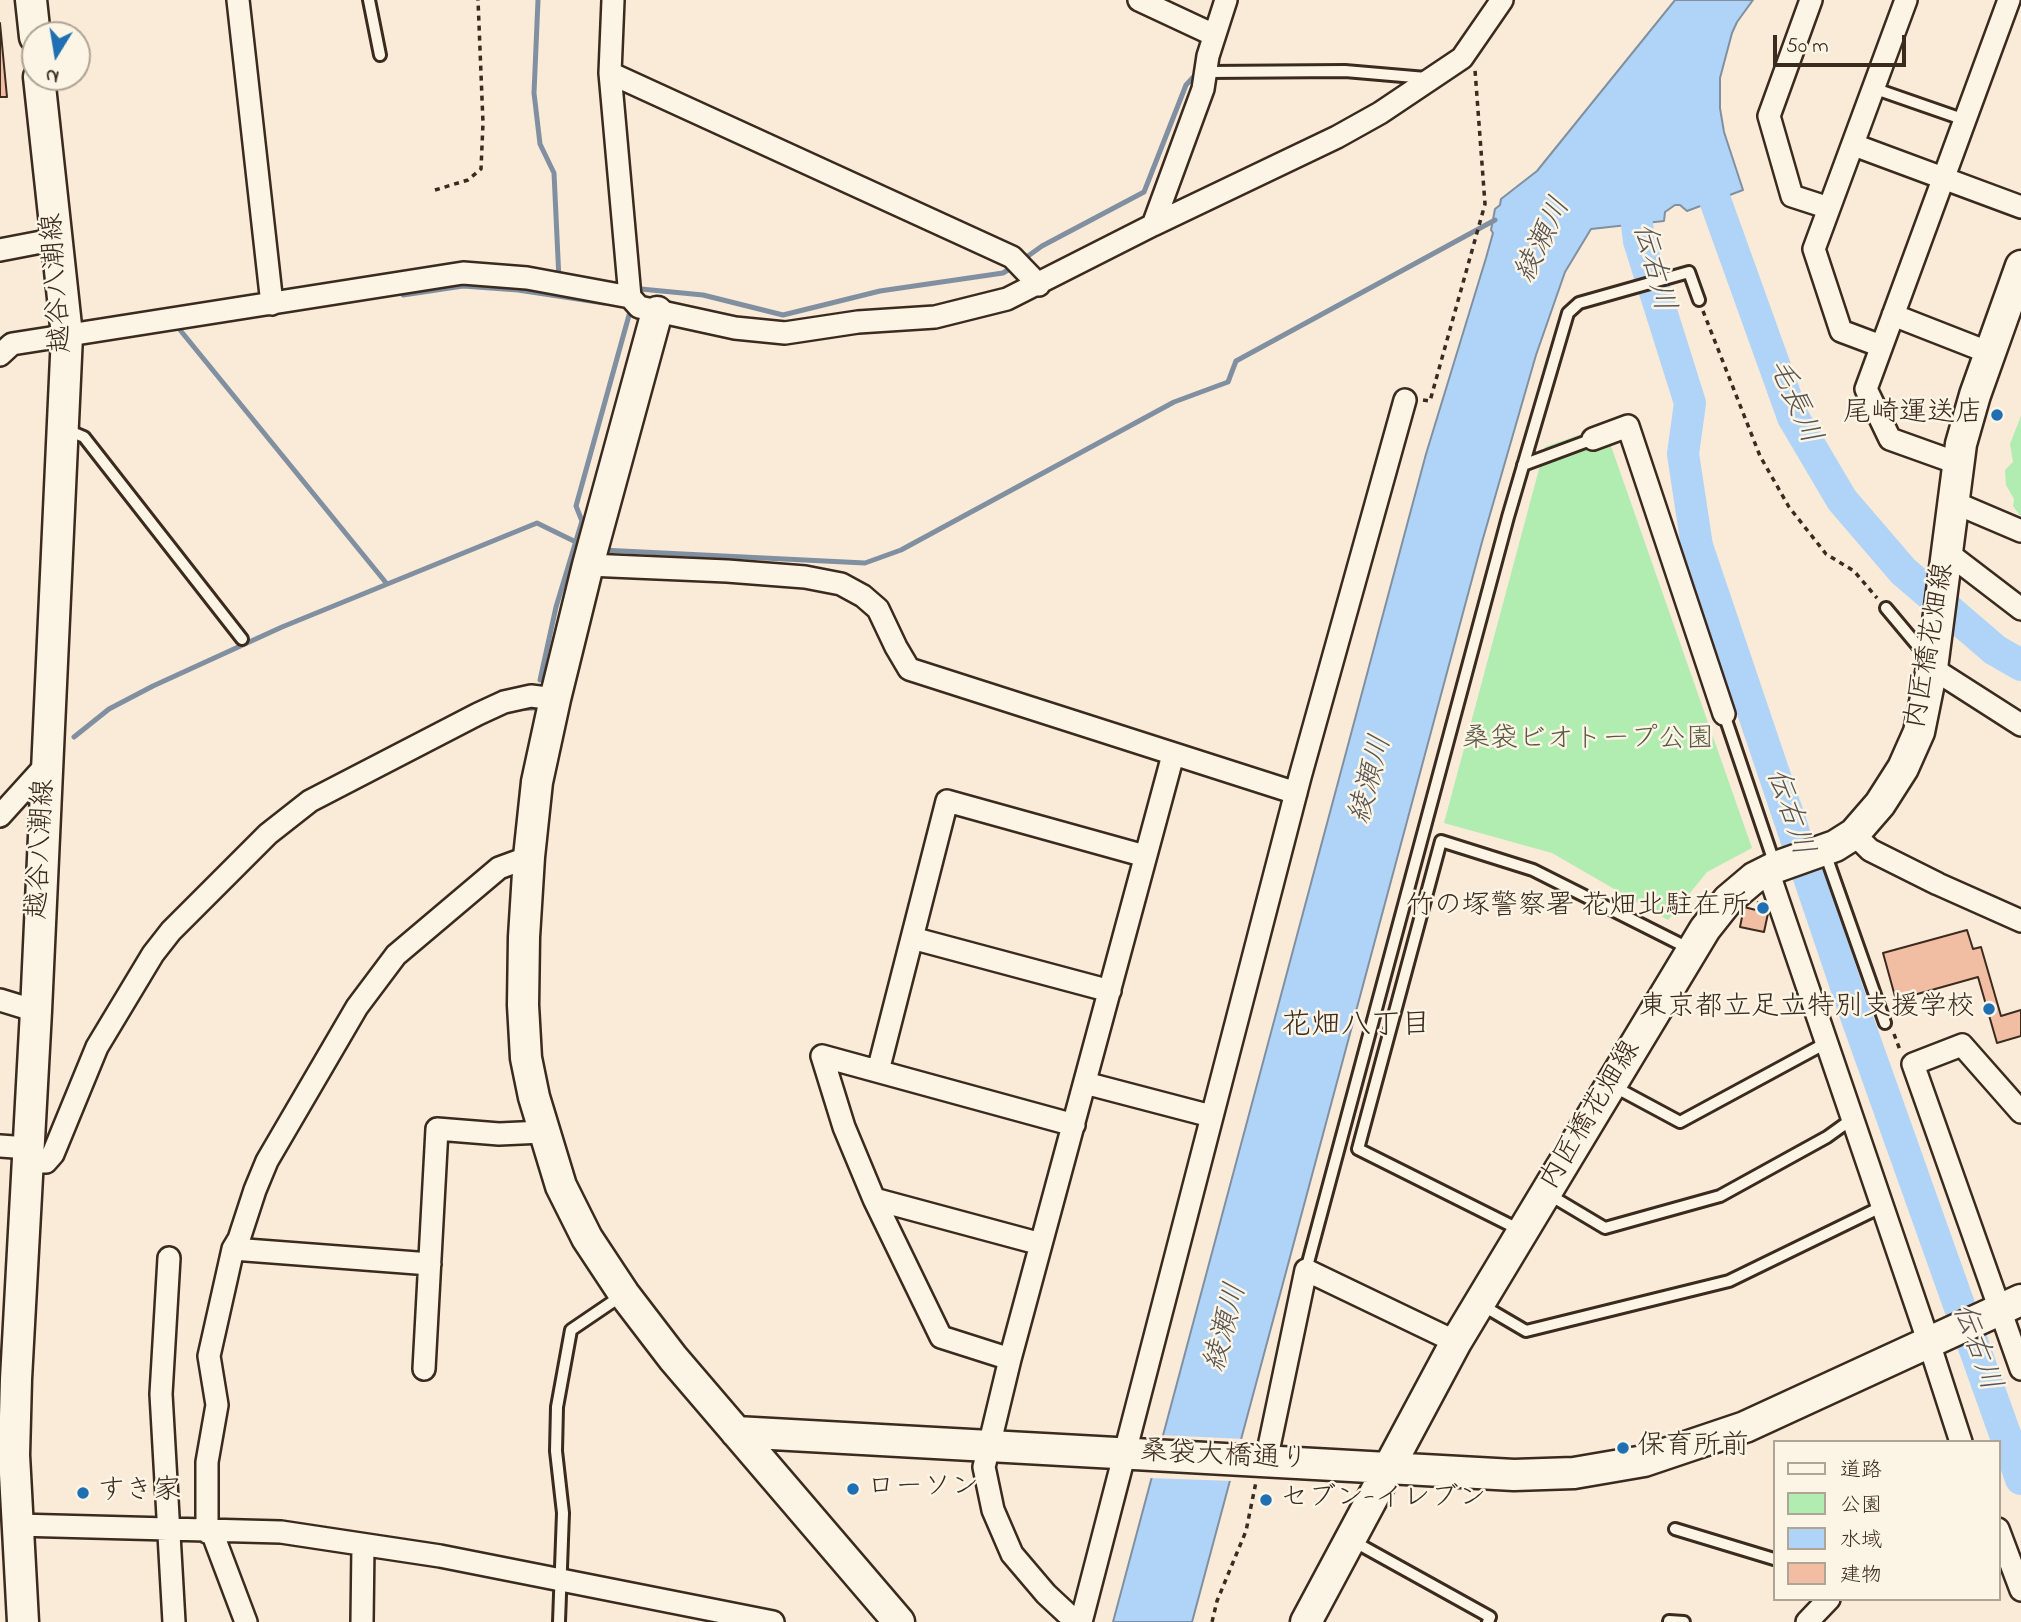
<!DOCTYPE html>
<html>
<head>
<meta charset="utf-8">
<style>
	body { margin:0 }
	#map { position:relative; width:2021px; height:1622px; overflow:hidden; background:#faead8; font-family:"Indie Flower","Klee One",sans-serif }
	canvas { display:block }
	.legend { position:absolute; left:1773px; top:1440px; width:228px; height:161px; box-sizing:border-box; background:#fcf5e5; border:2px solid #afa495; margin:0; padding:9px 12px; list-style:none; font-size:21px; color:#3b2a1e }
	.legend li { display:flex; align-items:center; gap:14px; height:35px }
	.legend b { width:35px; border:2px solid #afa495 }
	.north { position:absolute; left:21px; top:21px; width:70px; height:70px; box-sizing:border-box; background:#fcf5e5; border:2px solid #afa495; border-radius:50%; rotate:191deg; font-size:19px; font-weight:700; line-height:28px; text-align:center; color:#3b2a1e }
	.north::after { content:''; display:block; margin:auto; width:24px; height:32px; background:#1f6fb2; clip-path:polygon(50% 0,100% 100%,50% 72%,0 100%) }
	.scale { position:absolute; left:1773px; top:35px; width:133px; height:32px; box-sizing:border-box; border:4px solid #3b2a1e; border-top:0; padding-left:9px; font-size:21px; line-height:24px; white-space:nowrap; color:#3b2a1e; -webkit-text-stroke:5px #fcf5e5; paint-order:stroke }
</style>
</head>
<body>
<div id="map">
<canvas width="2021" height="1622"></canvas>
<ul class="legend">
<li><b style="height:9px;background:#fcf5e5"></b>道路</li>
<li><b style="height:19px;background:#b1ecb1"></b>公園</li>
<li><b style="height:19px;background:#b0d4f8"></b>水域</li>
<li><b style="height:19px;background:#f1bda3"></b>建物</li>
</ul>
<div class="north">N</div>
<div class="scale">50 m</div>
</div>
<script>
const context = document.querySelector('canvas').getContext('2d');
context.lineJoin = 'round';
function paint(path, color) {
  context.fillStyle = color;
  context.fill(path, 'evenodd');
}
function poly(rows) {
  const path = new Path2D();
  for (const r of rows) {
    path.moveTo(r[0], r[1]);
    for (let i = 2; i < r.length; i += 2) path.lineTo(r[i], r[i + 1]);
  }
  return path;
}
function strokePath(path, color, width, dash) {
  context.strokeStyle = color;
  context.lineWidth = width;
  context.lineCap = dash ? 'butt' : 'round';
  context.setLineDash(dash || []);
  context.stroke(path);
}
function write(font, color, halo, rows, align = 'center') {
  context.font = font + ' "Indie Flower","Klee One",sans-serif';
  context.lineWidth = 5;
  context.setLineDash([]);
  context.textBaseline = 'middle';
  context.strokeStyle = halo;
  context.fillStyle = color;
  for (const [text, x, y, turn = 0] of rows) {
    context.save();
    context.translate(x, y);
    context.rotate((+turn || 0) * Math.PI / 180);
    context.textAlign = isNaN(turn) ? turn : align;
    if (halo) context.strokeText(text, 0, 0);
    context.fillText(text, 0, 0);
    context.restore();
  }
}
paint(poly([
	[2021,416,2021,517,2013,506,2014,499,2006,485,2005,470,2013,462,2010,444],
	[1604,426,1752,848,1707,872,1668,920,1552,853,1444,823,1545,447]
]), '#b1ecb1');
const water = poly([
	[1675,0,1753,0,1737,22,1732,33,1720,78,1720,108,1724,132,1743,190,1687,211,1680,205,1675,205,1665,212,1664,221,1591,229,1565,272,1536,355,1482,542,1192,1622,1113,1622,1426,454,1486,258,1493,233,1491,230,1495,209,1500,205,1501,199,1537,171,1675,0]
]);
paint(water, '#b0d4f8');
strokePath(water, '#8190a1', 2);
paint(poly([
	[1159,1435,1244,1439,1233,1481,1149,1478]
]), '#faead8');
strokePath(poly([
	[538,0,534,93,540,144,554,173,559,280],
	[1021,261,1042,246,1144,192,1186,85,1198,72],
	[403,295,463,286,518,290,604,303],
	[637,296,641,289,703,295,783,315,880,291,1003,273,1013,267],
	[176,325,387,584],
	[602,550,865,563,901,550,1174,402,1228,382,1236,361,1495,220],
	[540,680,556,607,582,521,576,506,631,308],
	[515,709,534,708],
	[74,737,109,709,153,686,282,627,537,523,582,545]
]), '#8190a1', 5);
strokePath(poly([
	[1705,158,1715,200,1793,417,1842,500,1903,571,1995,650,2021,665],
	[1632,184,1639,241,1690,403,1683,454,1697,546,1855,1013,2021,1479]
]), '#b0d4f8', 32);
const building = poly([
	[0,23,7,97,0,97,0,23],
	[1758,902,1770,904,1764,932,1740,927,1744,907,1756,910,1758,902],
	[1967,930,1973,949,1981,947,2001,1016,2021,1010,2021,1036,1997,1043,1978,977,1896,1000,1883,953,1967,930]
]);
paint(building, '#f1bda3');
strokePath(building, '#3b2a1e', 2);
const lane = poly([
	[369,0,380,55],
	[1207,72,1345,71,1426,78],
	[1873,88,1965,120],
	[65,429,84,437,242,639],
	[1523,465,1593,439],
	[1886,608,1917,645,1929,655],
	[1724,714,1775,865],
	[1825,853,1885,1023],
	[1613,1086,1680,1122,1826,1043],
	[1548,1194,1605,1228,1720,1196,1827,1137,1852,1119],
	[1520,1230,1358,1149,1441,841,1533,870,1692,950],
	[1306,1270,1508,517,1568,313,1579,303,1689,272,1699,300],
	[1480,1304,1526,1331,1729,1281,1881,1207],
	[1675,1529,1774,1559],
	[1353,1541,1490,1617,1488,1622],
	[1669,1621,1684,1622],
	[559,1622,563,1513,556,1451,557,1407,571,1330,624,1294]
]);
const street = poly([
	[238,0,272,304],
	[613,0,610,73,630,297],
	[1139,0,1214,35],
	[1811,0,1769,116,1792,196,1829,208],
	[610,73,1012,257,1039,285],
	[1854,145,2021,207],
	[1153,225,1203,89,1208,56,1226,0],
	[0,250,57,239],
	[1893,315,1990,353],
	[1881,346,1841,331,1814,249,1906,0],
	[0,355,12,344,463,273,527,278,630,297,639,307,735,328,785,333,858,322,935,317,1007,299,1153,225,1337,137,1380,113,1462,58,1502,0],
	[1593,439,1628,426,1724,714],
	[1957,463,1890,439,1866,389,2009,0],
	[1953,502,2021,531],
	[1948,553,2021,609],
	[588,565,727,571,805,577,841,584,863,596,878,609,896,647,909,669,1296,793],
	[1932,668,2021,725],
	[0,816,47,764],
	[1854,834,1870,850,1938,884,2021,921],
	[1768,871,1929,1343,1961,1442],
	[912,938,1110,991],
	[0,1000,36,1011],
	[822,1056,844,1127,874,1199,941,1337,1010,1359],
	[822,1056,1074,1125],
	[878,1071,947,801,1145,856],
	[1085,1083,1211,1116],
	[2021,1112,1962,1045,1913,1064,2021,1369],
	[0,1146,28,1148],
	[27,1162,46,1162,53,1154,97,1047,153,954,171,931,268,834,310,801,478,714,504,702,531,696,555,699],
	[874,1199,1041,1244],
	[233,1249,430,1264],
	[169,1258,161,1394,174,1622],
	[424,1369,437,1129,499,1134,543,1132],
	[1266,1461,1306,1270,1456,1342],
	[17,1525,281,1532,440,1556,773,1622],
	[1998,1529,2021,1590],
	[207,1532,207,1462,217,1405,209,1356,233,1249,239,1239,255,1190,267,1161,357,1007,396,955,499,868,529,857],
	[212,1532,246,1622],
	[362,1622,363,1545],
	[1076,1622,1046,1594,1012,1554,993,1510,984,1467,1010,1359,1173,755],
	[1081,1622,1300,777,1405,400],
	[1807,1622,1829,1599]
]);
const secondary = poly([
	[31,0,35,37],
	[657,312,588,565,555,699,537,782,529,857,524,937,523,1005,526,1058,534,1097,561,1186,587,1238,624,1294,673,1358,899,1622],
	[736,1432,1514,1475,1574,1473,1644,1461,1745,1427,2021,1300],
	[23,1622,14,1455,16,1379,36,1011,67,335,39,77],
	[1306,1622,1456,1342,1705,929,1728,900,1754,878,1776,867,1835,846,1854,834,1880,804,1903,768,1919,732,1932,668,1961,444,1975,395,2021,266]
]);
strokePath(lane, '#3b2a1e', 16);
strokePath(street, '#3b2a1e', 26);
strokePath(secondary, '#3b2a1e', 35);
strokePath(poly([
	[435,190,468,180,481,169,483,123,478,0],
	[1703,311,1760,456,1789,507,1826,554,1854,571,1877,598],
	[1423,400,1430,401,1485,204,1475,70],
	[1894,1034,1900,1050],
	[1212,1622,1217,1601,1246,1531,1256,1482]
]), '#3b2a1e', 3.5, [5, 5]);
strokePath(lane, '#fcf5e5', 10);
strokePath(street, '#fcf5e5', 21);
strokePath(secondary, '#fcf5e5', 30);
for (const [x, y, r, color] of [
	[1997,415,7,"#1f6fb2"],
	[1763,908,7,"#1f6fb2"],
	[1989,1009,7,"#1f6fb2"],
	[1623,1448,7,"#1f6fb2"],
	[853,1489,7,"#1f6fb2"],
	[83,1493,7,"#1f6fb2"],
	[1266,1500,7,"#1f6fb2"]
]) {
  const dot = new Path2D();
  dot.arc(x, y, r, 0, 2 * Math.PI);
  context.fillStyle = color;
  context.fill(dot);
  strokePath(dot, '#fcf5e5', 2.5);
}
write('28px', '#3b2a1e', '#fcf5e5', [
	["越谷八潮線",59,283,-94],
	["内匠橋花畑線",1932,646,-80],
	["越谷八潮線",43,849,-87],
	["内匠橋花畑線",1592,1116,-59],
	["桑袋大橋通り",1224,1458,3]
]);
write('28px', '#3b2a1e', '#fcf5e5', [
	["尾崎運送店",1983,415,"right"],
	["竹の塚警察署 花畑北駐在所",1749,908,"right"],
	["東京都立足立特別支援学校",1975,1009,"right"],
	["保育所前",1637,1448],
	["ローソン",867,1489],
	["すき家",97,1493],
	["セブン-イレブン",1280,1500]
], 'left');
write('28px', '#585a43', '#fcf5e5', [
	["桑袋ビオトープ公園",1588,741]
]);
write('italic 30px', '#585454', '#fcf5e5', [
	["綾瀬川",1545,241,-64],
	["伝右川",1651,268,75],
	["毛長川",1792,402,66],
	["綾瀬川",1373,780,-75],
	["伝右川",1787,813,71],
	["綾瀬川",1228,1328,-75],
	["伝右川",1974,1348,70]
]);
write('30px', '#3b2a1e', '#fcf5e5', [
	["花畑八丁目",1356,1028]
]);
</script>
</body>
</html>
